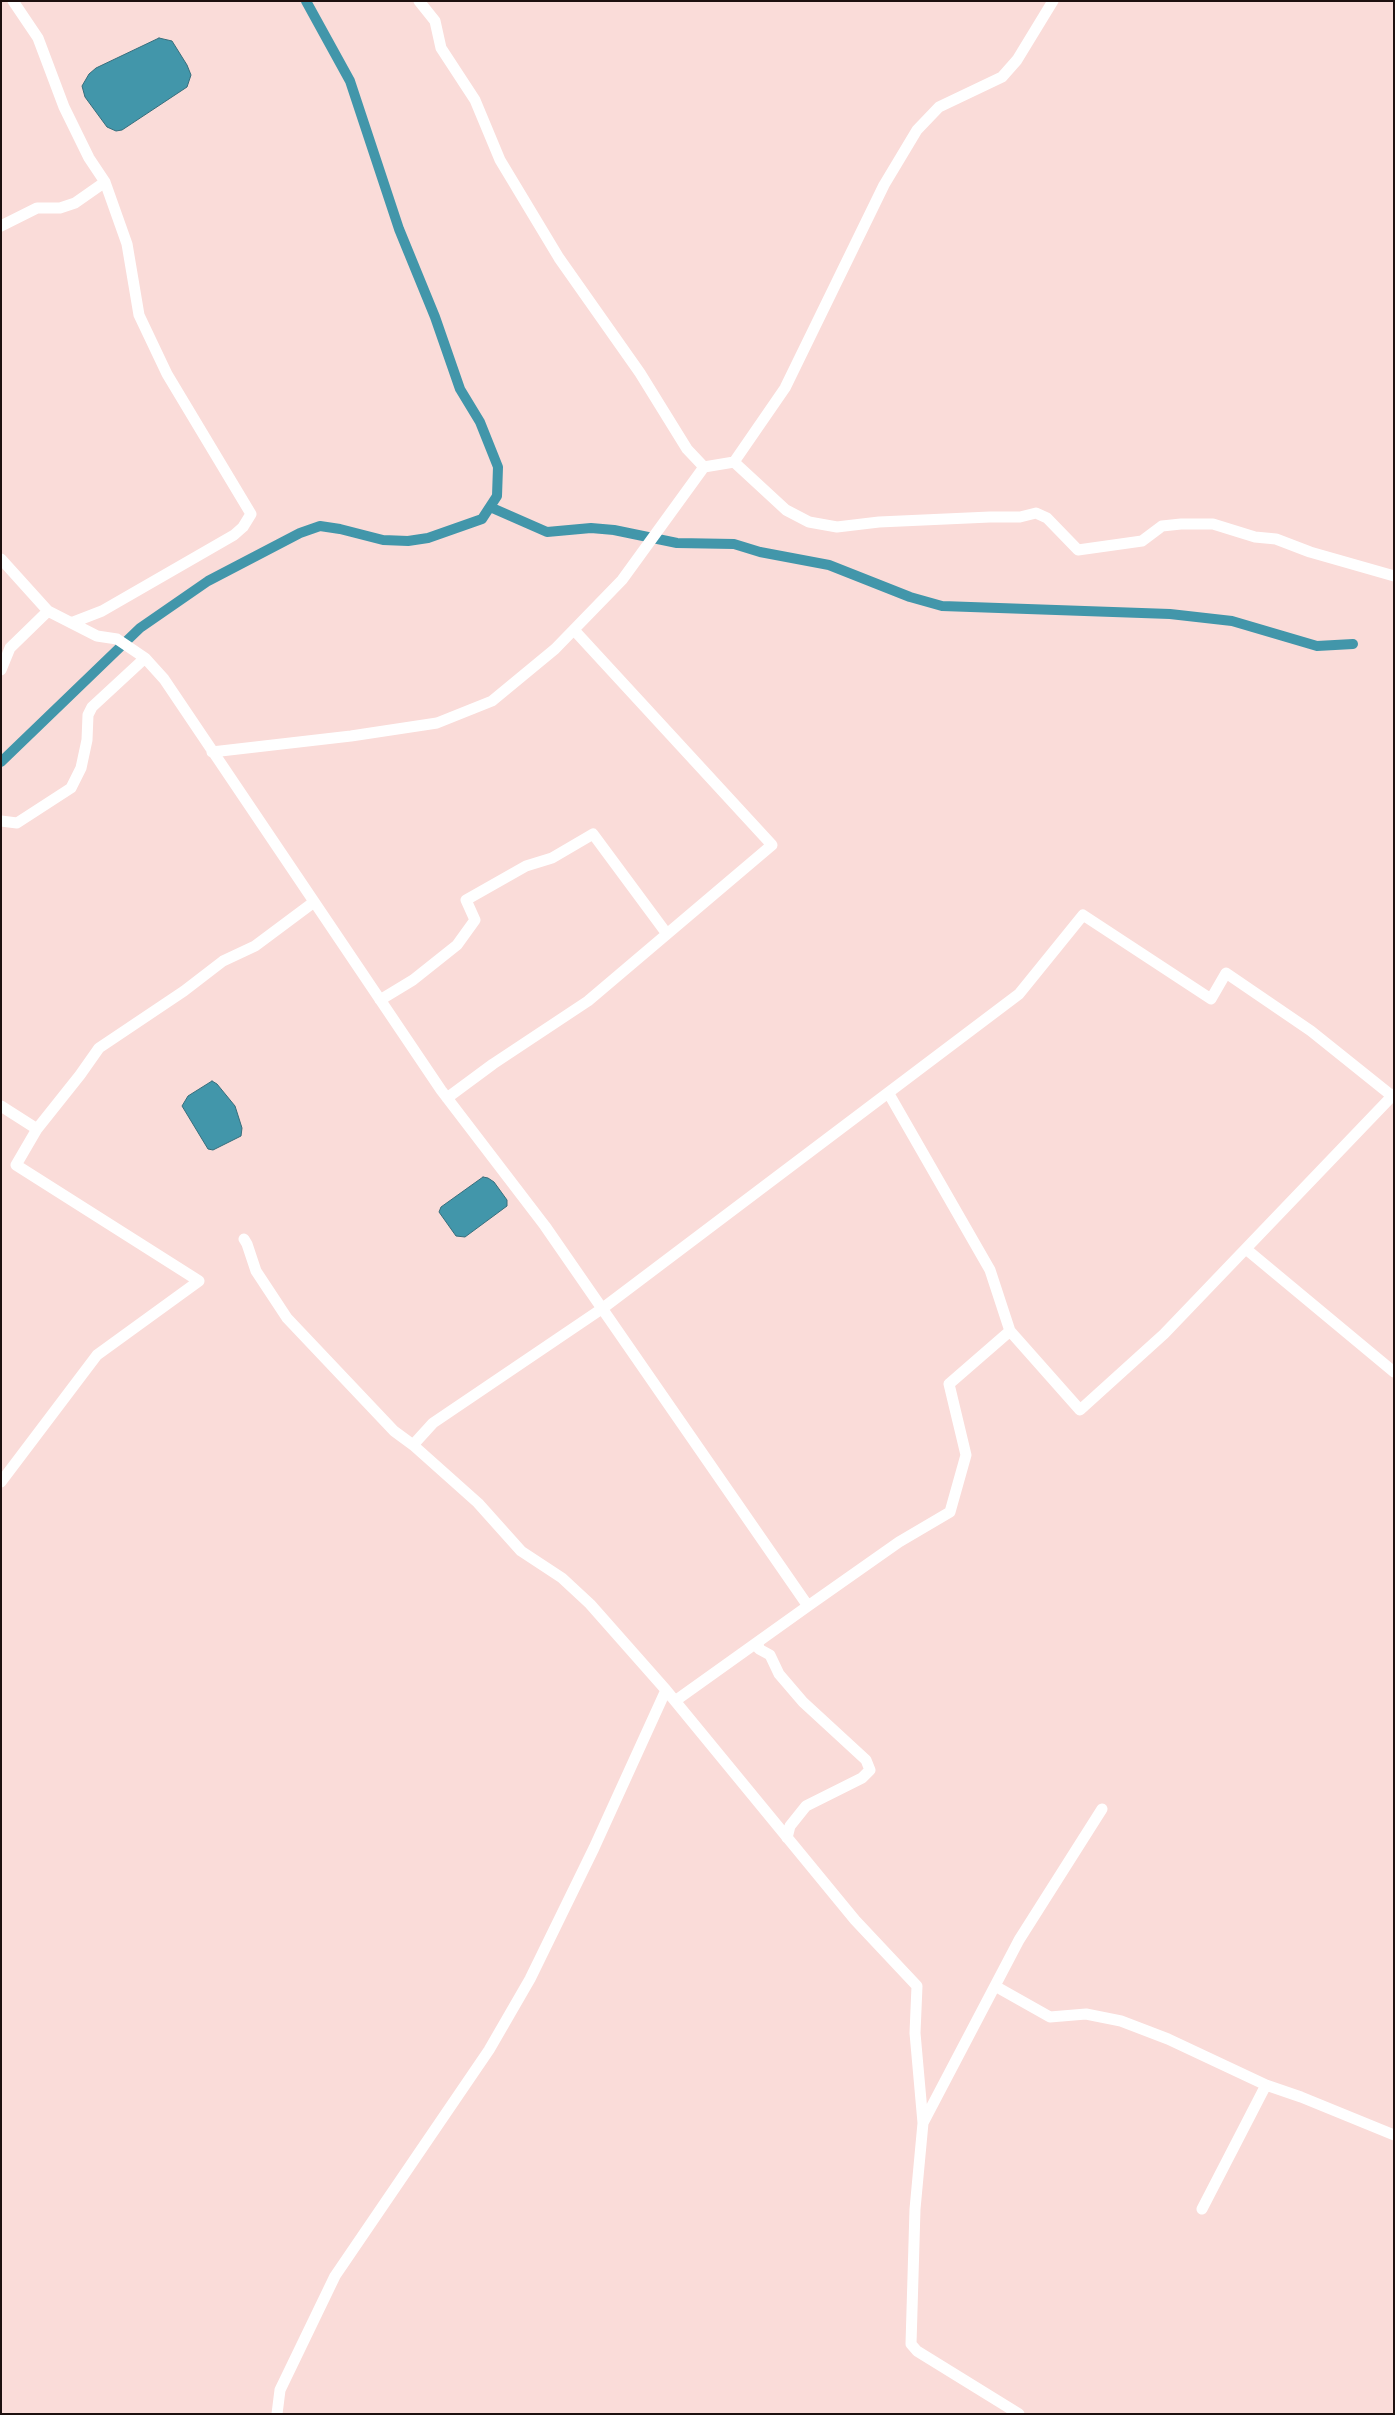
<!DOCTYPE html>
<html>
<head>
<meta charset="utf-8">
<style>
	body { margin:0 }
	#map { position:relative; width:1395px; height:2415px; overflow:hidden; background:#fadcd9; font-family:"PT Sans Narrow",sans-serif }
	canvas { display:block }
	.frame { position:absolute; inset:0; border:2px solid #1d100f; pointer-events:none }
</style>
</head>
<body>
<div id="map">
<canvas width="1395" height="2415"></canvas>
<div class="frame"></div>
</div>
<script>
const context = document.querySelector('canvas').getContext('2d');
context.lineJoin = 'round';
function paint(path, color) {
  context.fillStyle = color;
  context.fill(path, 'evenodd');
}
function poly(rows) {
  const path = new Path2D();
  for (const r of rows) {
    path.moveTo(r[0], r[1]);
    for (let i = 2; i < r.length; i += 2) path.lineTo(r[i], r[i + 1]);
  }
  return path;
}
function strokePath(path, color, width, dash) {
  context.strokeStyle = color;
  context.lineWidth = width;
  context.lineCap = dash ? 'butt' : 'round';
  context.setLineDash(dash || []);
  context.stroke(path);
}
const water = poly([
	[159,38,172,41,187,65,191,75,187,87,122,130,116,131,107,127,85,97,82,86,89,74,96,68,159,38],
	[212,1081,217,1084,235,1106,242,1128,241,1136,213,1150,208,1149,182,1106,188,1096,212,1081],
	[483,1177,488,1178,494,1182,507,1200,507,1206,465,1237,456,1236,439,1212,441,1207,483,1177]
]);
paint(water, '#4296aa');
strokePath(water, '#376e7c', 1);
strokePath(poly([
	[490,507,547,532,591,528,614,530,677,543,734,544,760,552,829,565,910,597,942,606,1170,614,1232,621,1317,646,1353,644],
	[1,762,140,628,208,581,300,533,320,526,340,529,383,540,408,541,428,538,482,519,497,496,498,467,480,422,460,389,435,317,399,229,350,81,306,1]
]), '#4296aa', 10);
strokePath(poly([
	[13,1,38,38,64,107,89,158,105,182,127,244,139,315,167,374,251,514,243,527,234,535,102,611,71,623],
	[419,1,435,21,441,48,475,100,500,160,559,258,640,373,687,449,704,467,734,462,785,388,884,185,917,130,939,107,1002,77,1017,60,1053,1],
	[1,226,37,208,60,208,75,203,105,182],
	[734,462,786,510,809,522,837,527,879,522,990,517,1020,517,1036,513,1047,518,1078,550,1142,541,1162,526,1181,524,1213,524,1255,537,1276,539,1310,552,1394,576],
	[1,559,48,611,97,636,117,639,145,658,164,679,441,1090,545,1226,808,1606,899,1542,950,1512,966,1455,949,1384,1010,1331,1080,1410,1164,1334,1394,1094],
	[1,670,10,648,48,611],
	[212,752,351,736,437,723,492,701,555,649,622,580,704,467],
	[1,821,17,823,71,788,81,768,87,740,88,715,92,707,145,658],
	[380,1000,413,980,457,945,475,920,466,900,526,866,552,858,593,834,667,934],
	[889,1094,990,1270,1010,1331],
	[447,1098,493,1064,588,1001,772,845,574,630],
	[1,1106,37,1129,16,1165,199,1281,97,1355,1,1482],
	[37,1129,80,1075,99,1048,184,991,223,961,255,946,314,902],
	[244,1239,247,1244,256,1271,287,1318,394,1431,413,1445],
	[1246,1249,1394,1372],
	[758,1642,759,1649,770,1655,779,1674,803,1702,866,1760,870,1770,862,1778,806,1806,790,1826,787,1838],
	[675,1701,808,1606],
	[995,1986,1050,2017,1086,2014,1121,2021,1168,2039,1266,2085],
	[923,2123,1019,1940,1102,1809],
	[1202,2209,1266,2085,1301,2097,1394,2135],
	[277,2414,280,2390,335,2276,489,2050,530,1979,594,1848,666,1690],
	[1019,2414,917,2351,911,2344,915,2209,923,2123,915,2033,917,1986,855,1920,666,1690,590,1604,562,1578,521,1551,478,1503,413,1445,433,1423,603,1308,1019,994,1083,915,1211,999,1226,973,1311,1031,1392,1096]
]), '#fff', 11);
</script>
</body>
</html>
